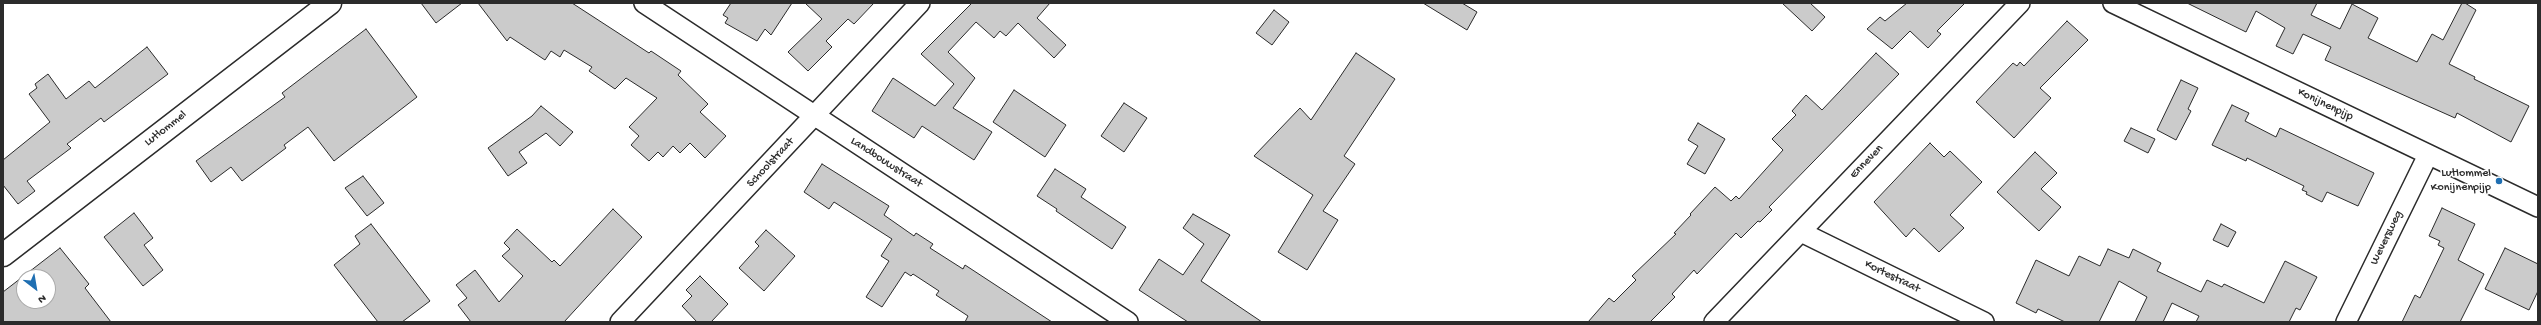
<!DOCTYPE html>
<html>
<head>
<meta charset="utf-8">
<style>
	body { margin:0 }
	#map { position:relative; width:2541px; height:325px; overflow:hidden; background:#fff; font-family:"Gochi Hand",sans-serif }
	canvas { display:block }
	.frame { position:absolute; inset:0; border:4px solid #2b2b2b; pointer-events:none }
	.north { position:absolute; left:16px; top:269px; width:40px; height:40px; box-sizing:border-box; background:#fff; border:1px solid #aaa; border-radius:50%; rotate:149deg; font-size:11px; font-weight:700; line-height:16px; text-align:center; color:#2b2b2b }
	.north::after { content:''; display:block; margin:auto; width:14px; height:18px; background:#1f6fb2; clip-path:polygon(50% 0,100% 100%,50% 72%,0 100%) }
</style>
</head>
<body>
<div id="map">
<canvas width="2541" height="325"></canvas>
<div class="frame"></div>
<div class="north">N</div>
</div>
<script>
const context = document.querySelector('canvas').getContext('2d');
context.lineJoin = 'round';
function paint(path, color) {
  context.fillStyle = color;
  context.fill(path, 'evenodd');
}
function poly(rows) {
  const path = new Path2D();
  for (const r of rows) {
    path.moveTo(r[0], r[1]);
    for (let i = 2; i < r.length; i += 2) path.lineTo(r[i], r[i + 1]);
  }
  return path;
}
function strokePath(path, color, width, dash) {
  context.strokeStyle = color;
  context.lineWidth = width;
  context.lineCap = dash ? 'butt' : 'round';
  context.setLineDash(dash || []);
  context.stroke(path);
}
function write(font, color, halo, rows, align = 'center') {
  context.font = font + ' "Gochi Hand",sans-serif';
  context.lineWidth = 3;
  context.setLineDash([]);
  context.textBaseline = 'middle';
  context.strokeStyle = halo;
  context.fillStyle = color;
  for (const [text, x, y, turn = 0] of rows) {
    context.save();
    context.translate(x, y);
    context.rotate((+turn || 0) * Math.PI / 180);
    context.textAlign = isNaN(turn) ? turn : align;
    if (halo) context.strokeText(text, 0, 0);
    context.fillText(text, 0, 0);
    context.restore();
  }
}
const building = poly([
	[421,3,462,3,436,23,421,3],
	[478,3,572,3,649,53,651,51,681,71,678,75,708,104,700,112,726,136,705,158,690,143,680,153,673,146,663,157,658,152,649,161,631,145,639,136,629,127,657,98,626,78,615,89,589,71,592,67,564,50,560,57,551,51,545,60,510,37,507,41,478,3],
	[731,3,792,3,771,35,765,29,757,41,725,23,728,18,723,15,731,3],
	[805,3,874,3,854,24,848,19,826,41,832,47,808,71,788,52,822,19,805,3],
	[972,3,1050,3,1037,18,1066,45,1054,58,1018,23,1006,36,1000,31,994,38,976,22,948,52,975,78,953,108,992,132,974,160,922,126,914,138,872,111,893,78,935,106,954,84,921,54,972,3],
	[1423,3,1462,3,1477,12,1467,30,1423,3],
	[1782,3,1810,3,1825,17,1812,31,1782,3],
	[1907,3,1965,3,1937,31,1941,34,1928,48,1910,31,1892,49,1867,29,1880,17,1885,21,1907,3],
	[2187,3,2317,3,2311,15,2340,29,2352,4,2378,18,2368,38,2417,62,2432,34,2443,40,2462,3,2465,3,2476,10,2449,64,2475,77,2474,79,2529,106,2511,142,2457,113,2455,118,2325,60,2331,47,2303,34,2293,54,2276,46,2285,28,2256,11,2246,32,2187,3],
	[1274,10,1289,22,1272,45,1256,33,1274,10],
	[2067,21,2088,40,2040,88,2051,98,2014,138,1976,102,2013,63,2017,66,2020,62,2024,66,2067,21],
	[366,29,417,97,334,161,308,127,284,145,286,148,242,181,231,167,211,182,196,161,285,97,282,93,366,29],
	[147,47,168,74,104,122,101,118,67,144,71,148,27,181,35,191,18,204,3,185,3,160,50,122,29,94,37,88,35,84,48,74,66,99,89,81,95,88,147,47],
	[1356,53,1395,79,1344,156,1355,164,1323,211,1338,220,1307,270,1278,252,1313,195,1254,156,1300,108,1311,120,1356,53],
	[1876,53,1899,74,1769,207,1772,210,1760,222,1758,221,1741,238,1736,233,1697,274,1694,270,1672,294,1675,297,1650,322,1588,322,1609,298,1614,302,1636,280,1632,276,1676,234,1674,233,1691,215,1690,214,1715,187,1731,201,1736,196,1739,199,1783,150,1772,139,1796,115,1792,111,1806,95,1822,110,1876,53],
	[2181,80,2198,88,2188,109,2191,111,2176,140,2157,130,2181,80],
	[1014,90,1066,125,1045,157,993,122,1014,90],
	[1124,103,1147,118,1124,152,1101,136,1124,103],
	[2232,105,2249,113,2245,121,2276,137,2280,128,2374,173,2358,206,2327,192,2322,202,2306,194,2307,192,2302,190,2304,186,2247,158,2246,161,2212,145,2232,105],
	[541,106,573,132,560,146,546,133,519,152,527,163,508,176,488,148,532,116,541,106],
	[1698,123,1725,139,1705,174,1687,164,1698,146,1688,140,1698,123],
	[2131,128,2155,139,2148,153,2124,141,2131,128],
	[1930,143,1944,157,1950,151,1982,182,1950,215,1964,228,1939,252,1914,228,1906,237,1874,202,1930,143],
	[2035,152,2057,173,2041,189,2061,207,2039,231,1997,192,2035,152],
	[822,164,889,206,884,215,914,236,916,233,933,244,930,248,963,269,965,265,1052,322,965,322,968,316,936,295,939,291,913,274,911,276,905,272,882,307,866,297,889,261,881,256,892,239,834,202,829,209,804,192,822,164],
	[1055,169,1086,189,1081,197,1126,227,1112,249,1056,211,1057,209,1037,196,1055,169],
	[363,176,384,203,367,216,345,188,363,176],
	[2442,208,2475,224,2458,260,2484,274,2460,322,2402,322,2415,295,2420,298,2444,248,2438,245,2440,241,2429,236,2442,208],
	[613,209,642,237,564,322,471,322,458,305,467,298,456,285,475,270,499,302,523,276,502,256,510,249,504,243,517,229,552,262,554,260,560,266,613,209],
	[134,213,153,238,144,245,163,270,143,286,104,237,134,213],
	[1193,214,1230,235,1201,281,1262,322,1188,322,1139,290,1159,259,1183,275,1204,244,1183,228,1193,214],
	[371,224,430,301,402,322,378,322,334,265,360,244,355,236,371,224],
	[2221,224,2236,232,2228,247,2213,240,2221,224],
	[766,230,795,256,764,291,739,268,759,246,755,242,766,230],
	[60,248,89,284,85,288,111,322,3,322,3,292,60,248],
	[24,277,48,277,48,301,24,301,24,277],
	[2505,248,2538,264,2538,291,2529,310,2485,289,2505,248],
	[2108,249,2129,258,2133,249,2161,263,2157,271,2201,292,2207,280,2222,287,2224,284,2264,303,2285,261,2317,277,2300,310,2296,308,2289,322,2196,322,2199,316,2172,303,2163,322,2135,322,2147,297,2119,281,2099,322,2065,322,2038,309,2036,313,2016,303,2036,260,2069,276,2079,256,2100,266,2108,249],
	[700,276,728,304,711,322,697,322,682,306,692,296,686,290,700,276]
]);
paint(building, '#cbcbcb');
strokePath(building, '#2b2b2b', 1);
const minor = poly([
	[644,3,1128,322],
	[2113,3,2538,207],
	[1801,232,1984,322],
	[620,322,920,3],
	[1714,322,2020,3],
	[2346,322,2428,155]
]);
const secondary = poly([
	[3,255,330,3]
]);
strokePath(minor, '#2b2b2b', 22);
strokePath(secondary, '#2b2b2b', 25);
strokePath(minor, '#fff', 19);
strokePath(secondary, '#fff', 22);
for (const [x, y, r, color] of [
	[2499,181,4,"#1f6fb2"]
]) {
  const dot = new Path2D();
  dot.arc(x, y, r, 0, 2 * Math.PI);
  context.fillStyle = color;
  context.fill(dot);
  strokePath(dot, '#fff', 1.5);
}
write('12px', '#2b2b2b', '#fff', [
	["Konijnenpijp",2325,105,26],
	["Lutlommel",166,129,-38],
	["Enneven",1867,162,-46],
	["Schoolstraat",771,163,-47],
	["Landbouwstraat",886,163,33],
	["Weversweg",2387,238,-64],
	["Kortestraat",1892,277,26]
]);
write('12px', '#2b2b2b', '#fff', [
	["Lutlommel",2491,174],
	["Konijnenpijp",2491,188]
], 'right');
</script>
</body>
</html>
